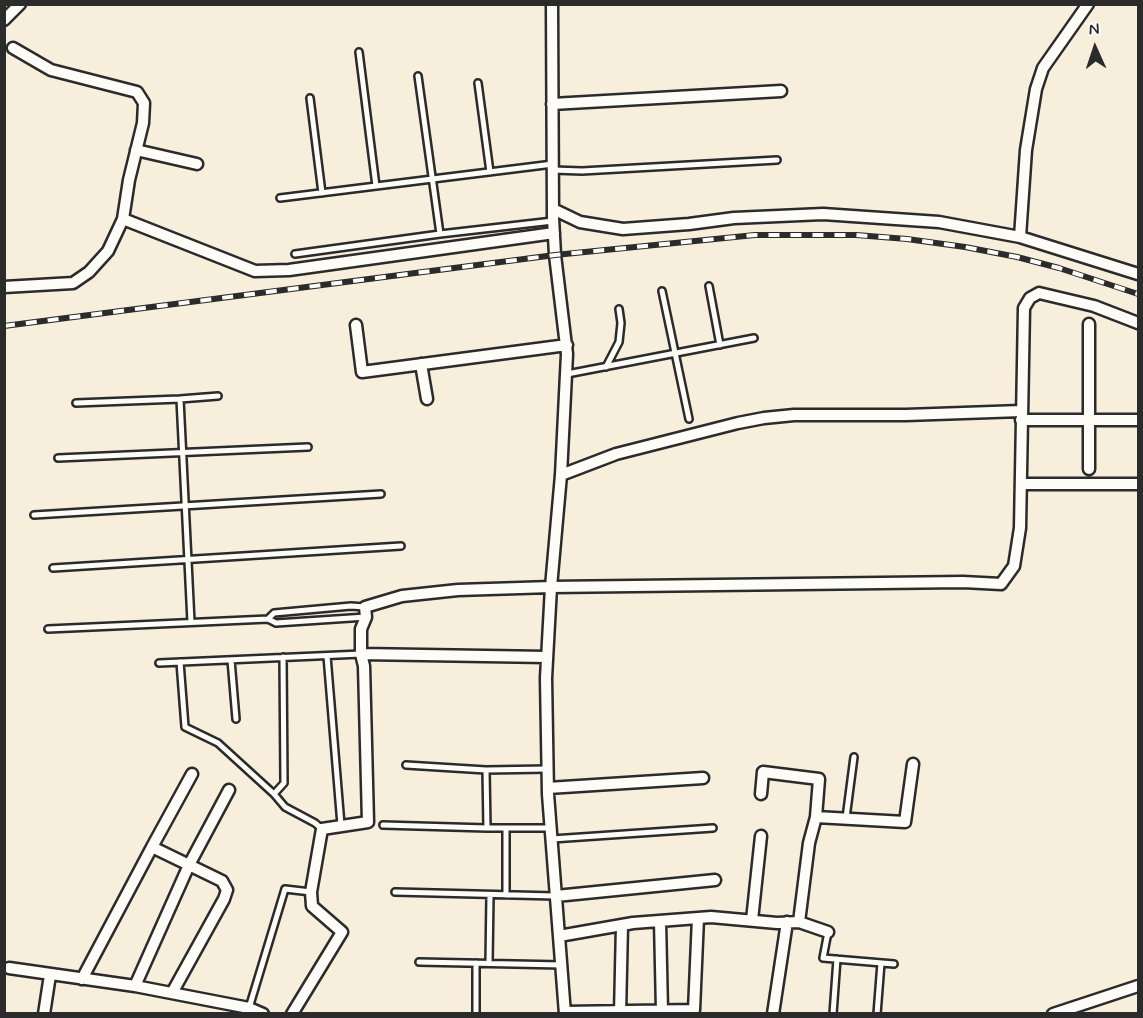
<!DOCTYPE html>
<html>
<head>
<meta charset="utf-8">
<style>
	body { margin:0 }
	#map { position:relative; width:1143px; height:1018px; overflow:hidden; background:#f7eedc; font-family:Mynerve,sans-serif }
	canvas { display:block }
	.frame { position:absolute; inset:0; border:6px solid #2b2b2b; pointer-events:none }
	.north { position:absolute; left:1065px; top:18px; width:60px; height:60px; -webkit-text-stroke:4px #fdfcf7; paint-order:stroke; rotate:357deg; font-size:16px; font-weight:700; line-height:24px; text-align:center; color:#2b2b2b }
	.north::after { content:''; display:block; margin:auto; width:21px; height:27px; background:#2b2b2b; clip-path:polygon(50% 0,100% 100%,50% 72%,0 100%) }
</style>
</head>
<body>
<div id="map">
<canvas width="1143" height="1018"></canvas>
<div class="frame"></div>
<div class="north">N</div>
</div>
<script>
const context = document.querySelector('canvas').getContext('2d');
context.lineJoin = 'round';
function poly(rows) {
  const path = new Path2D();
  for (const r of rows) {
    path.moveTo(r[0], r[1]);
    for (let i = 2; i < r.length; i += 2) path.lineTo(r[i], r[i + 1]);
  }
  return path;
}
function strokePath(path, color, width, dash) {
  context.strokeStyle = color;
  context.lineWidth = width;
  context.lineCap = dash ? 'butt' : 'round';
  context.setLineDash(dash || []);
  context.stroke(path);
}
const lane = poly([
	[359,52,376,186],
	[478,83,490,172],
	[310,98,322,193],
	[553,170,582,171,777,160],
	[280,198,553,164],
	[440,234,553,221],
	[295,254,440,234,418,76],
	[709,286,720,345],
	[662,291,689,419],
	[606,367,619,342,621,323,619,309],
	[567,374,754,338],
	[180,399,218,396],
	[76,403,180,399,191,622],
	[58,458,308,447],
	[34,515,381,494],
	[53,568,401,546],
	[268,619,274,613,351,606,365,607],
	[48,629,268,619,276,623,366,617],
	[327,656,341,825],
	[283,657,284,783,274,794,285,807,315,823,322,829],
	[231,660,236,719],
	[180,662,185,727,218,743,274,794],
	[159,663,361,654],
	[406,765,486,770,487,828],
	[486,770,548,769],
	[846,818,854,757],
	[383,825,487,828,551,828],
	[506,828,506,895],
	[552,839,713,828],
	[395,892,555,896],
	[828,932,823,958,894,964],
	[419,962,562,965],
	[489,963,490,895],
	[249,1008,285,889,311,892],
	[476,1014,476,963],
	[833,1014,837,959],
	[877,1014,881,963]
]);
const street = poly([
	[552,4,553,218,555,255,567,354,561,475,551,587,546,678,548,794,565,1014],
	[4,20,20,4],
	[552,104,781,91],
	[136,150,197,164],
	[553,209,580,222,623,229,689,224,734,218,823,214,939,222,1020,237,1138,274],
	[123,219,255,271,289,270,554,233],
	[1020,237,1026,150,1036,89,1043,68,1088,4],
	[4,287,73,283,89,272,108,251,123,219,129,180,143,123,144,103,137,92,51,70,13,48],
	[1089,324,1089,469],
	[356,325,362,372,567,345],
	[421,364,427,399],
	[1021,420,1138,420],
	[561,475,616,454,738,423,764,418,794,415,906,415,1021,411],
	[1021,484,1138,484],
	[361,654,547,657],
	[548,788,703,778],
	[761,794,763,772,819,779,816,817],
	[152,847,192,774],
	[556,896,715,880],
	[752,920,761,836],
	[660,921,662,1011],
	[799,922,828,932],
	[559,936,633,923,711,917,777,923,799,922,809,843,816,817,905,822,913,764],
	[9,968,135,986,249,1008,263,1014],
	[82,979,152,847,222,881,227,890,224,899,172,993],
	[135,986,189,865,229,790],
	[565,1012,694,1010,698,918],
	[44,1014,50,975],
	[292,1014,342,932,312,906,311,892,322,829,368,822,364,666,361,654,361,629,366,617,365,607,402,596,458,590,551,587,963,582,1001,584,1014,566,1020,528,1024,308,1030,298,1039,293,1094,306,1138,323],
	[620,1014,622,925],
	[773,1014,787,922],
	[1053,1014,1138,986]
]);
strokePath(lane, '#2b2b2b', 10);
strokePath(street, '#2b2b2b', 15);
strokePath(lane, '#fdfcf7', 5);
strokePath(street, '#fdfcf7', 10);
const rail = poly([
	[4,326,555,255,755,235,856,235,907,239,965,247,1017,257,1059,268,1138,294]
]);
strokePath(rail, '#2b2b2b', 6);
strokePath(rail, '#fdfcf7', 4, [11]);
</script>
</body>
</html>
